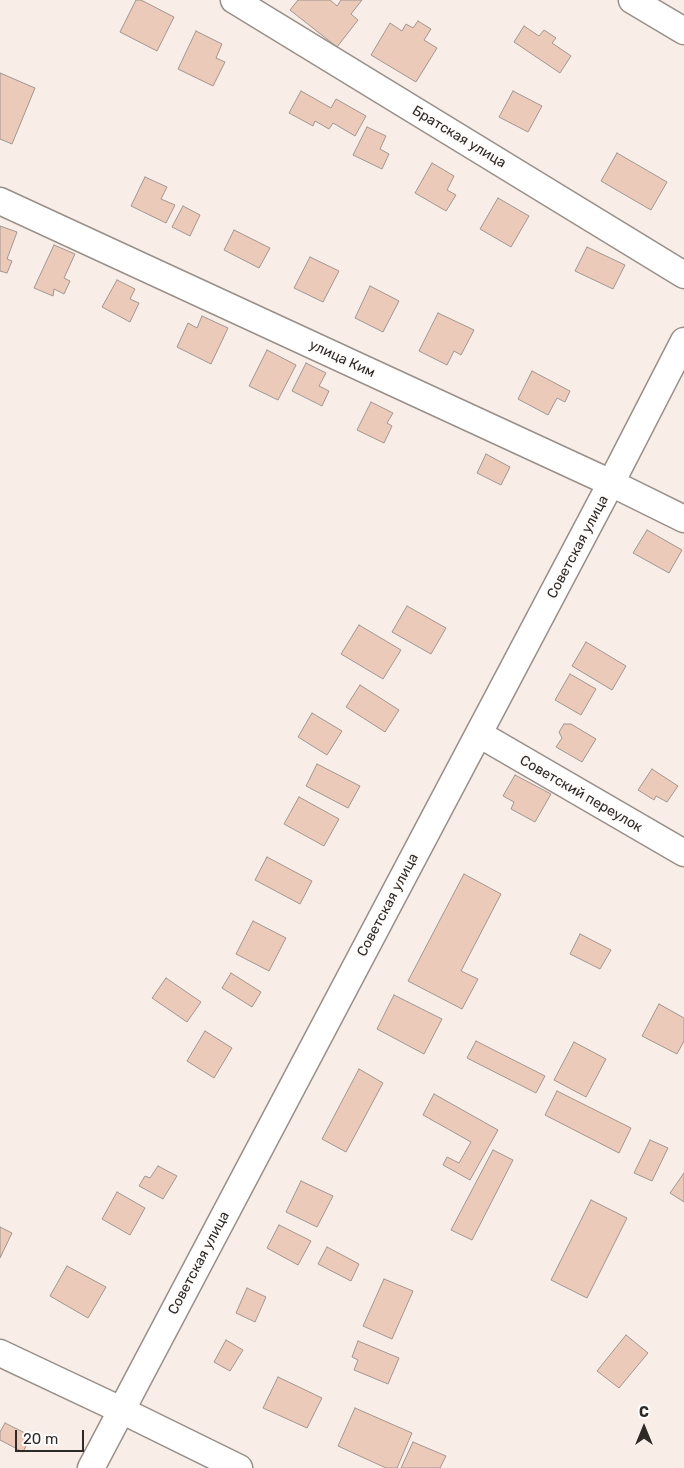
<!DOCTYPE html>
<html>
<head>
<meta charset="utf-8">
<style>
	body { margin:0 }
	#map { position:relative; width:684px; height:1468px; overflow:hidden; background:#f8ede7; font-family:Rubik,sans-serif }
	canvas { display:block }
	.north { position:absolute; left:619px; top:1403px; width:50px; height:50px; -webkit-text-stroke:4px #fefcfb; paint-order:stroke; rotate:0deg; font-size:14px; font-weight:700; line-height:20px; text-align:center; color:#2e2a28 }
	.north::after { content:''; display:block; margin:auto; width:18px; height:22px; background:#2e2a28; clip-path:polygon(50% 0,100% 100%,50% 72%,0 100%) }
	.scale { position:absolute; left:15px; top:1430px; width:69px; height:22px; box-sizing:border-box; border:2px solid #2e2a28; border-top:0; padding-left:6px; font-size:15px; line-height:18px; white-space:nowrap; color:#2e2a28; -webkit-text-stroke:4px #fefcfb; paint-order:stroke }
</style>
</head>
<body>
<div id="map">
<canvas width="684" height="1468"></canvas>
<div class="north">С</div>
<div class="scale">20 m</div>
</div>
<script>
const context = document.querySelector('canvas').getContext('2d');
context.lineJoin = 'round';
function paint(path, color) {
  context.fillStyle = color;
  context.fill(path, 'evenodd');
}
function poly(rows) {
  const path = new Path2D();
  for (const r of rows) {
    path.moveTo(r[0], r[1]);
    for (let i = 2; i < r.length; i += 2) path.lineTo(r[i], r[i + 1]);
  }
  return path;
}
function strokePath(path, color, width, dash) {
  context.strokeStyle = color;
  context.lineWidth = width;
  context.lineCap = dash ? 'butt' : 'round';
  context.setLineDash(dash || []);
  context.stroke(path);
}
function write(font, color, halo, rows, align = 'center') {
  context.font = font + ' Rubik,sans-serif';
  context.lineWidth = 4;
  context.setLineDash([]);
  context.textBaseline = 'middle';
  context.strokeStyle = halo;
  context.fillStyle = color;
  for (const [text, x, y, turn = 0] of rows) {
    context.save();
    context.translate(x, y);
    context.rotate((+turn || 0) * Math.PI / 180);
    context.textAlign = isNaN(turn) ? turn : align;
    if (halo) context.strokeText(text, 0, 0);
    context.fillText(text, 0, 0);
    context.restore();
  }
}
const building = poly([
	[136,0,141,0,174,17,157,51,120,32,136,0],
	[298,0,330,0,337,6,341,0,362,0,351,14,358,20,337,47,290,10,298,0],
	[418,21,431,29,424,40,437,48,416,82,371,55,390,23,402,31,406,24,413,28,418,21],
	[524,26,539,36,544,30,556,38,552,43,571,56,560,73,514,42,524,26],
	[196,31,222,44,216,58,225,62,213,86,178,69,196,31],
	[0,73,35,88,12,144,0,139,0,73],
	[301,91,331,108,336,99,366,116,355,136,333,123,329,129,315,121,313,126,289,113,301,91],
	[513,91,542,106,528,132,499,117,513,91],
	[367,127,386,136,380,149,389,154,382,169,353,155,367,127],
	[617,153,667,182,651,210,601,181,617,153],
	[432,163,454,176,447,190,456,195,446,211,415,193,432,163],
	[145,177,167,187,161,199,175,205,166,223,131,206,145,177],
	[498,198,529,216,511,247,480,229,498,198],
	[183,206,200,215,190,236,172,227,183,206],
	[0,226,17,232,7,259,12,261,7,273,0,271,0,226],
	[234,230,270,248,259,268,224,250,234,230],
	[54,245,75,254,64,278,70,281,64,294,54,289,53,296,34,288,54,245],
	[587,247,625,265,613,289,575,271,587,247],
	[310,257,339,271,323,302,294,288,310,257],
	[117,280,135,289,130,299,139,303,130,322,102,307,117,280],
	[370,286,399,301,383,332,355,318,370,286],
	[438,313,474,330,461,355,454,351,447,365,419,351,438,313],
	[202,316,228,328,211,364,177,347,188,323,197,328,202,316],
	[267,350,296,365,278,400,249,386,267,350],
	[306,363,326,373,319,386,329,391,322,406,292,391,306,363],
	[532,371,570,391,565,402,557,398,548,415,518,399,532,371],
	[371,402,393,413,387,423,392,426,384,443,357,430,371,402],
	[486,454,510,467,501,485,477,473,486,454],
	[647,530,682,550,669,573,633,553,647,530],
	[407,606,446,628,431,654,392,632,407,606],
	[359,625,401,650,383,679,341,654,359,625],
	[586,642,626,666,612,690,572,666,586,642],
	[570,674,596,689,581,715,555,700,570,674],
	[360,685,399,710,385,732,346,707,360,685],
	[312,713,342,731,327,755,298,737,312,713],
	[564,724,571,724,596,739,582,762,556,747,562,738,559,732,564,724],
	[317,764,360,786,348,808,306,786,317,764],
	[652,769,678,786,667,802,656,796,654,800,638,790,652,769],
	[515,775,551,794,535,822,511,809,514,802,503,796,515,775],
	[299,797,339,819,324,846,284,824,299,797],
	[267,857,312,881,300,904,255,880,267,857],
	[464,874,501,894,461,971,478,979,462,1009,408,981,464,874],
	[253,921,286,938,269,971,236,954,253,921],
	[580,934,611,950,600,969,570,954,580,934],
	[231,973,261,992,252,1007,222,988,231,973],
	[166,978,201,1002,187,1022,152,998,166,978],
	[394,995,442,1019,424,1054,377,1029,394,995],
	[659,1004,684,1018,684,1041,677,1054,642,1036,659,1004],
	[205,1031,232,1048,214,1078,187,1061,205,1031],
	[476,1041,545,1076,536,1093,467,1058,476,1041],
	[574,1042,606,1059,586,1097,554,1080,574,1042],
	[359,1069,383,1083,346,1152,322,1139,359,1069],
	[557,1091,631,1128,619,1153,545,1115,557,1091],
	[434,1094,498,1130,470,1180,443,1165,447,1157,459,1163,471,1142,423,1115,434,1094],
	[650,1140,668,1148,652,1181,634,1173,650,1140],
	[493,1150,513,1160,472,1240,451,1230,493,1150],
	[158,1166,177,1176,163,1199,139,1186,145,1176,150,1178,158,1166],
	[684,1173,684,1202,670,1193,684,1173],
	[301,1181,333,1196,317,1227,286,1212,301,1181],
	[117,1192,145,1208,130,1235,102,1219,117,1192],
	[591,1200,627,1218,587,1298,551,1280,591,1200],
	[279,1225,311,1241,298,1265,267,1248,279,1225],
	[0,1227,12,1233,0,1258,0,1227],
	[327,1247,359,1264,351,1281,318,1264,327,1247],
	[67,1266,106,1287,88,1318,50,1296,67,1266],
	[384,1279,413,1291,392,1339,363,1326,384,1279],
	[247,1288,266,1297,255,1322,236,1313,247,1288],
	[626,1335,648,1353,619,1388,597,1371,626,1335],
	[226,1340,243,1350,230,1371,214,1362,226,1340],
	[358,1341,399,1358,388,1384,354,1370,358,1360,352,1357,358,1341],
	[278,1377,322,1398,307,1428,263,1408,278,1377],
	[355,1408,412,1433,397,1468,386,1468,338,1446,355,1408],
	[5,1423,31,1436,23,1452,0,1440,0,1432,5,1423],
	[413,1442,446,1456,440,1468,401,1468,413,1442]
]);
paint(building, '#ebcab9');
strokePath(building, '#a19691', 1);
const minor = poly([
	[234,0,684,275],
	[632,0,684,31],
	[0,201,611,483,684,519],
	[479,734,684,853],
	[0,1353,121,1410,239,1468],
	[91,1468,611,483,684,341]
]);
strokePath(minor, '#998f89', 29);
strokePath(minor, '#fff', 26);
write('14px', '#2e2a28', '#fefcfb', [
	["Братская улица",459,137,31],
	["улица Ким",342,359,25],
	["Советская улица",578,547,-62],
	["Советский переулок",581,794,30],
	["Советская улица",388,905,-62],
	["Советская улица",199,1263,-62]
]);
</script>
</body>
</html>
